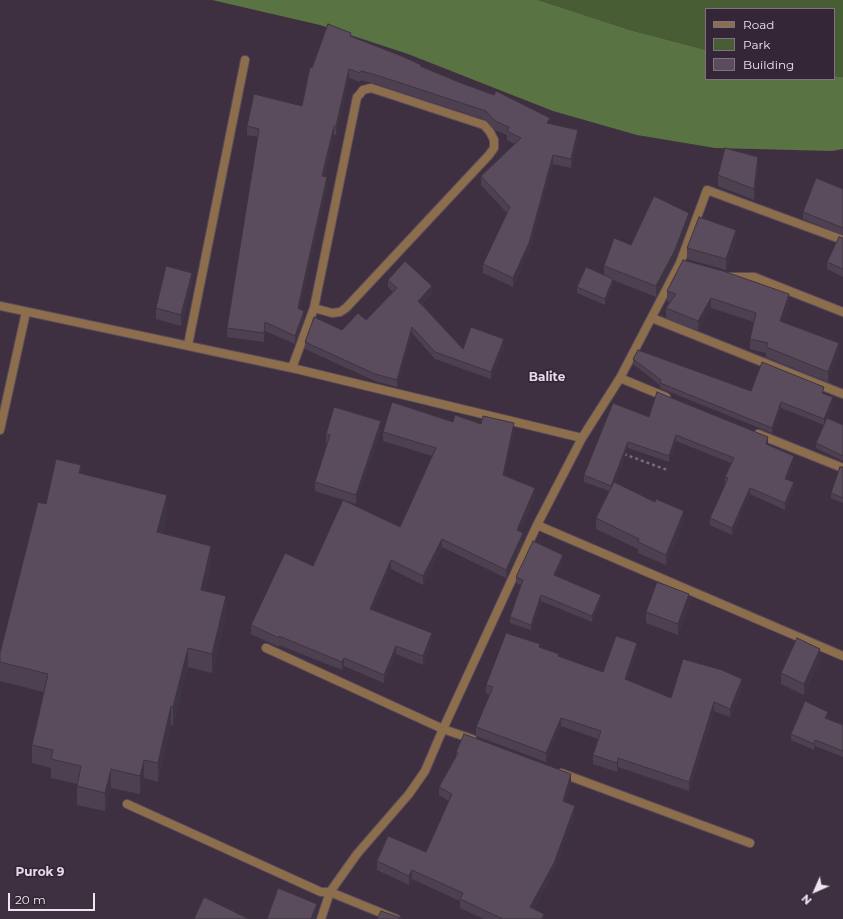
<!DOCTYPE html>
<html>
<head>
<meta charset="utf-8">
<style>
	body { margin:0 }
	#map { position:relative; width:843px; height:919px; overflow:hidden; background:#3f3041; font-family:Montserrat,sans-serif }
	canvas { display:block }
	.legend { position:absolute; left:705px; top:8px; width:130px; height:72px; box-sizing:border-box; background:#342637; border:1px solid #7e7281; margin:0; padding:5px 7px; list-style:none; font-size:12px; color:#eee5f0 }
	.legend li { display:flex; align-items:center; gap:8px; height:20px }
	.legend b { width:20px; border:1px solid #7e7281 }
	.north { position:absolute; left:795px; top:871px; width:40px; height:40px; -webkit-text-stroke:3px #342637; paint-order:stroke; rotate:225deg; font-size:11px; font-weight:700; line-height:16px; text-align:center; color:#eee5f0 }
	.north::after { content:''; display:block; margin:auto; width:14px; height:18px; background:#eee5f0; clip-path:polygon(50% 0,100% 100%,50% 72%,0 100%) }
	.scale { position:absolute; left:8px; top:893px; width:87px; height:18px; box-sizing:border-box; border:2px solid #eee5f0; border-top:0; padding-left:5px; font-size:12px; line-height:14px; white-space:nowrap; color:#eee5f0; -webkit-text-stroke:3px #342637; paint-order:stroke }
</style>
</head>
<body>
<div id="map">
<canvas width="843" height="919"></canvas>
<ul class="legend">
<li><b style="height:5px;background:#8d6e4c"></b>Road</li>
<li><b style="height:11px;background:#485d34"></b>Park</li>
<li><b style="height:11px;background:#5a4b5d"></b>Building</li>
</ul>
<div class="north">N</div>
<div class="scale">20 m</div>
</div>
<script>
const context = document.querySelector('canvas').getContext('2d');
context.lineJoin = 'round';
function paint(path, color) {
  context.fillStyle = color;
  context.fill(path, 'evenodd');
}
function poly(rows) {
  const path = new Path2D();
  for (const r of rows) {
    path.moveTo(r[0], r[1]);
    for (let i = 2; i < r.length; i += 2) path.lineTo(r[i], r[i + 1]);
  }
  return path;
}
function strokePath(path, color, width, dash) {
  context.strokeStyle = color;
  context.lineWidth = width;
  context.lineCap = dash ? 'butt' : 'round';
  context.setLineDash(dash || []);
  context.stroke(path);
}
function write(font, color, halo, rows, align = 'center') {
  context.font = font + ' Montserrat,sans-serif';
  context.lineWidth = 3.5;
  context.setLineDash([]);
  context.textBaseline = 'middle';
  context.strokeStyle = halo;
  context.fillStyle = color;
  for (const [text, x, y, turn = 0] of rows) {
    context.save();
    context.translate(x, y);
    context.rotate((+turn || 0) * Math.PI / 180);
    context.textAlign = isNaN(turn) ? turn : align;
    if (halo) context.strokeText(text, 0, 0);
    context.fillText(text, 0, 0);
    context.restore();
  }
}
paint(poly([
	[538,0,843,0,843,77,834,76,834,9,706,9,706,50,630,30]
]), '#485d34');
paint(poly([
	[212,0,538,0,630,30,706,50,706,79,834,79,834,76,843,77,843,149,832,151,715,148,637,135,553,111,408,54,320,25]
]), '#5a7342');
const lane = poly([
	[0,430,26,312]
]);
const street = poly([
	[729,277,754,277,843,312],
	[0,306,292,368,582,438],
	[652,318,843,394],
	[188,345,245,60],
	[292,368,314,308,357,97,360,94,363,90,371,88,484,125,490,132,494,140,494,148,489,155,346,308,340,312,332,313,314,308],
	[620,378,666,397],
	[758,434,843,468],
	[537,525,843,656],
	[266,648,443,729,472,739],
	[561,773,750,843],
	[127,804,321,892,330,892,396,919],
	[321,919,330,892,357,854,409,794,425,771,443,729,537,525,582,438,620,378,680,263,707,190,843,240]
]);
strokePath(lane, '#5b4d5d', 10);
strokePath(street, '#5b4d5d', 10);
strokePath(poly([
	[624,454,667,470]
]), '#786b7a', 2.5, [3, 3]);
strokePath(lane, '#8d6e4c', 8);
strokePath(street, '#8d6e4c', 8);
paint(poly([
	[351,37,421,66,550,124,578,139,571,168,553,164,529,251,513,287,483,273,483,264,507,213,481,185,481,176,515,144,507,140,507,135,495,130,486,120,373,83,361,80,360,82,349,78,336,135,334,135,324,177,327,186,300,308,304,319,295,344,265,331,264,342,227,337,227,328,258,137,247,135,247,126,302,106,312,68],
	[758,168,754,200,718,186,718,175],
	[843,189,843,235,803,219,803,212],
	[689,224,675,261,656,297,613,280,613,285,605,305,577,293,577,287,604,275,604,266,631,245],
	[843,238,843,277,827,269,827,262],
	[736,241,726,270,687,259,687,248],
	[388,280,432,293,422,304,463,349,504,346,491,379,435,359,412,333,397,387,375,381,305,349,305,342,342,330,366,320,393,292,388,287],
	[192,284,181,326,156,319,156,308],
	[667,291,789,304,782,322,839,353,828,382,766,357,766,353,750,349,750,339,754,322,711,308,698,331,666,318,666,308,670,302,667,301],
	[633,359,751,391,824,393,833,403,824,425,781,408,772,433,660,388,660,385,633,364],
	[649,417,768,444,768,445,794,462,787,480,794,489,785,510,750,494,732,535,710,525,710,518,726,484,725,483,725,477,731,463,676,441,669,462,628,448,615,482,684,522,666,565,638,553,638,549,596,529,596,518,609,491,584,482,584,475],
	[453,422,481,424,514,432,504,476,535,497,520,532,523,542,506,578,442,547,423,585,391,569,373,610,432,641,423,665,396,654,384,683,344,666,342,670,279,645,279,647,251,634,251,625,313,566,400,527,432,456,383,441,383,432],
	[843,425,843,461,816,448,816,443],
	[381,430,356,504,315,491,315,482,327,443,326,443,326,434],
	[843,467,843,503,831,498,831,493],
	[81,473,167,514,162,534,211,565,205,591,226,615,212,673,188,667,173,725,171,725,158,782,144,778,140,794,111,788,105,811,77,805,77,784,51,778,51,768,32,763,32,745,44,692,0,681,0,653,46,504],
	[563,560,556,576,601,600,592,622,541,601,531,630,510,623,510,617,521,585,516,583,516,577],
	[689,605,678,635,646,623,646,612],
	[540,647,559,656,603,672,637,652,627,680,671,698,742,687,730,717,714,711,689,791,618,767,617,772,593,764,593,755,598,739,561,726,546,762,476,736,476,727,490,695,486,693,486,685],
	[820,660,804,695,781,684,781,673],
	[828,717,827,719,843,725,843,757,815,746,814,750,791,740,791,734],
	[456,752,571,783,565,802,575,814,554,871,534,909,544,919,484,919,460,908,460,901,412,879,409,885,377,870,377,861,426,852,449,801,439,795,439,787,456,757]
]), '#4d4050');
paint(poly([
	[349,69,349,78,336,135,336,126],
	[550,118,550,126,547,123],
	[334,126,334,135,322,185,322,176],
	[578,130,578,139,571,168,571,159],
	[553,155,553,164,529,251,513,287,513,278],
	[758,157,758,168,754,200,754,189],
	[327,177,327,186,298,317,298,308],
	[689,213,689,224,675,261,656,297,656,286],
	[736,230,736,241,726,270,726,259],
	[192,273,192,284,181,326,181,315],
	[613,279,613,285,605,305,605,299],
	[432,286,432,293,418,307,418,301],
	[789,294,789,304,780,331,780,321],
	[711,298,711,308,698,331,698,321],
	[304,311,304,319,295,344,295,336],
	[265,322,265,331,264,342,264,333],
	[412,327,412,333,397,387,397,380],
	[504,339,504,346,491,379,491,372],
	[839,343,839,353,828,382,828,372],
	[833,397,833,403,824,425,824,419],
	[781,402,781,408,772,433,772,428],
	[381,421,381,430,356,504,356,495],
	[514,423,514,432,503,484,503,475],
	[676,435,676,441,669,462,669,456],
	[768,437,768,444,766,450,766,444],
	[628,442,628,448,611,492,611,486],
	[794,456,794,462,785,485,785,479],
	[794,482,794,489,785,510,785,503],
	[535,488,535,497,517,539,517,530],
	[750,488,750,494,732,535,732,528],
	[167,495,167,514,157,551,157,532],
	[684,511,684,522,666,565,666,555],
	[523,533,523,542,506,578,506,570],
	[442,539,442,547,423,585,423,576],
	[211,546,211,565,201,608,201,590],
	[563,555,563,560,554,581,554,575],
	[391,560,391,569,370,618,370,609],
	[689,594,689,605,678,635,678,624],
	[541,595,541,601,531,630,531,625],
	[601,595,601,600,592,622,592,616],
	[226,596,226,615,212,673,212,654],
	[432,633,432,641,423,665,423,656],
	[637,643,637,652,625,688,625,679],
	[396,646,396,654,384,683,384,675],
	[188,648,188,667,173,725,173,707],
	[820,649,820,660,804,695,804,684],
	[344,658,344,666,342,670,342,662],
	[742,679,742,687,730,717,730,709],
	[714,702,714,711,689,791,689,782],
	[171,706,171,725,158,782,158,763],
	[828,712,828,717,825,724,825,718],
	[561,718,561,726,546,762,546,753],
	[815,740,815,746,814,750,814,744],
	[618,758,618,767,617,772,617,763],
	[144,760,144,778,140,794,140,776],
	[111,769,111,788,105,811,105,793],
	[571,774,571,783,563,809,563,801],
	[575,806,575,814,554,871,530,916,530,907],
	[412,870,412,879,409,885,409,876],
	[317,904,317,913,315,919,311,919]
]), '#3f3441');
const building = poly([
	[328,24,351,33,350,36,404,57,421,65,420,66,461,83,494,95,496,91,550,118,547,123,578,130,571,159,553,155,529,243,513,278,483,264,510,207,481,176,521,138,507,131,509,127,495,121,486,111,373,74,361,71,360,73,349,69,336,126,334,126,322,176,327,177,298,308,304,311,295,336,265,322,264,333,227,328,259,129,247,126,254,94,302,106,310,67,312,68,328,24],
	[725,148,758,157,754,189,718,175,725,148],
	[816,178,843,189,843,228,803,212,816,178],
	[654,196,689,213,675,250,656,286,604,266,614,238,631,245,654,196],
	[699,217,736,230,726,259,687,248,699,217],
	[839,237,843,238,843,269,827,262,839,237],
	[683,260,723,271,789,294,780,321,839,343,828,372,766,347,768,343,750,339,756,313,711,298,698,321,666,308,676,294,667,291,683,260],
	[405,261,432,286,418,301,463,349,471,327,504,339,491,372,435,352,412,327,397,380,375,374,305,342,314,317,342,330,358,313,366,320,397,288,388,280,405,261],
	[166,266,192,273,181,315,156,308,166,266],
	[586,267,613,279,605,299,577,287,586,267],
	[638,350,751,391,762,362,824,387,822,393,833,397,824,419,781,402,772,428,660,383,661,380,633,359,638,350],
	[657,392,768,437,766,444,794,456,785,479,794,482,785,503,750,488,732,528,710,518,728,478,725,477,734,458,676,435,669,456,628,442,611,486,584,475,613,403,649,417,657,392],
	[392,402,453,422,455,415,481,424,483,416,514,423,503,475,535,488,517,530,523,533,506,570,442,539,423,576,391,560,370,609,432,633,423,656,396,646,384,675,344,658,342,662,279,636,279,638,251,625,285,553,313,566,343,500,400,527,436,448,383,432,392,402],
	[334,407,381,421,356,495,315,482,330,435,326,434,334,407],
	[827,418,843,425,843,456,816,443,827,418],
	[56,459,81,465,79,473,167,495,157,532,211,546,201,590,226,596,212,654,188,648,173,707,171,706,158,763,144,760,140,776,111,769,105,793,77,786,81,766,51,759,53,750,32,745,48,674,0,662,0,653,38,502,46,504,56,459],
	[840,467,843,467,843,498,831,493,840,467],
	[614,482,655,502,656,499,684,511,666,555,638,542,639,539,596,518,614,482],
	[533,541,563,555,554,575,601,595,592,616,541,595,531,625,510,617,523,580,516,577,533,541],
	[657,582,689,594,678,624,646,612,657,582],
	[506,633,540,644,539,647,559,654,558,656,603,672,616,636,637,643,625,679,671,698,683,659,722,670,742,679,730,709,714,702,689,782,618,758,617,763,593,755,601,731,561,718,546,753,476,727,493,687,486,685,506,633],
	[797,638,820,649,804,684,781,673,797,638],
	[805,701,828,712,825,718,843,725,843,751,815,740,814,744,791,734,805,701],
	[464,734,571,774,563,801,575,806,554,863,530,907,544,914,542,919,503,919,460,899,463,893,412,870,409,876,377,861,388,836,426,852,452,794,439,787,458,753,456,752,464,734],
	[278,888,317,904,311,919,267,919,278,888],
	[204,897,249,919,194,919,204,897],
	[381,911,404,919,377,919,381,911]
]);
paint(building, '#5a4b5d');
strokePath(building, '#3f3441', 1);
write('bold 12px', '#e9d7ec', '#342637', [
	["Balite",547,377],
	["Purok 9",40,872]
]);
</script>
</body>
</html>
